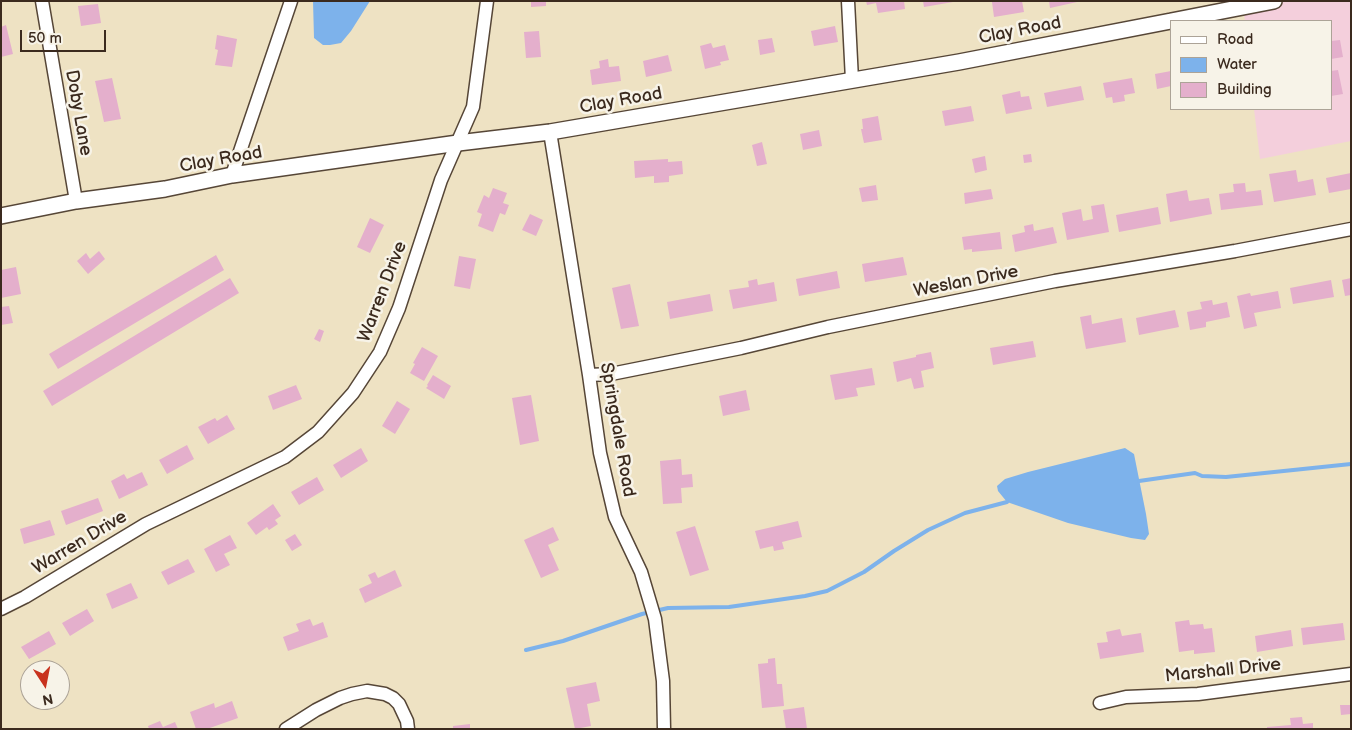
<!DOCTYPE html>
<html>
<head>
<meta charset="utf-8">
<style>
	body { margin:0 }
	#map { position:relative; width:1352px; height:730px; overflow:hidden; background:#eee2c3; font-family:"Balsamiq Sans",sans-serif }
	canvas { display:block }
	.frame { position:absolute; inset:0; border:2px solid #3b2a1e; pointer-events:none }
	.legend { position:absolute; left:1170px; top:20px; width:162px; height:90px; box-sizing:border-box; background:#f7f3e8; border:1px solid #aca397; margin:0; padding:6px 9px; list-style:none; font-size:15px; color:#3b2a1e }
	.legend li { display:flex; align-items:center; gap:10px; height:25px }
	.legend b { width:25px; border:1px solid #aca397 }
	.north { position:absolute; left:20px; top:660px; width:50px; height:50px; box-sizing:border-box; background:#f7f3e8; border:1px solid #aca397; border-radius:50%; rotate:169deg; font-size:14px; font-weight:700; line-height:20px; text-align:center; color:#3b2a1e }
	.north::after { content:''; display:block; margin:auto; width:18px; height:22px; background:#c8321e; clip-path:polygon(50% 0,100% 100%,50% 72%,0 100%) }
	.scale { position:absolute; left:20px; top:30px; width:86px; height:22px; box-sizing:border-box; border:2px solid #3b2a1e; border-top:0; padding-left:6px; font-size:15px; line-height:18px; white-space:nowrap; color:#3b2a1e; -webkit-text-stroke:4px #f7f3e8; paint-order:stroke }
</style>
</head>
<body>
<div id="map">
<canvas width="1352" height="730"></canvas>
<div class="frame"></div>
<ul class="legend">
<li><b style="height:6px;background:#fff"></b>Road</li>
<li><b style="height:14px;background:#7db2eb"></b>Water</li>
<li><b style="height:14px;background:#e4afcc"></b>Building</li>
</ul>
<div class="north">N</div>
<div class="scale">50 m</div>
</div>
<script>
const context = document.querySelector('canvas').getContext('2d');
context.lineJoin = 'round';
function paint(path, color) {
  context.fillStyle = color;
  context.fill(path, 'evenodd');
}
function poly(rows) {
  const path = new Path2D();
  for (const r of rows) {
    path.moveTo(r[0], r[1]);
    for (let i = 2; i < r.length; i += 2) path.lineTo(r[i], r[i + 1]);
  }
  return path;
}
function strokePath(path, color, width, dash) {
  context.strokeStyle = color;
  context.lineWidth = width;
  context.lineCap = dash ? 'butt' : 'round';
  context.setLineDash(dash || []);
  context.stroke(path);
}
function write(font, color, halo, rows, align = 'center') {
  context.font = font + ' "Balsamiq Sans",sans-serif';
  context.lineWidth = 5;
  context.setLineDash([]);
  context.textBaseline = 'middle';
  context.strokeStyle = halo;
  context.fillStyle = color;
  for (const [text, x, y, turn = 0] of rows) {
    context.save();
    context.translate(x, y);
    context.rotate((+turn || 0) * Math.PI / 180);
    context.textAlign = isNaN(turn) ? turn : align;
    if (halo) context.strokeText(text, 0, 0);
    context.fillText(text, 0, 0);
    context.restore();
  }
}
paint(poly([
	[1242,1,1351,1,1351,141,1260,159,1254,109,1331,109,1331,21,1245,21]
]), '#f4cfdc');
paint(poly([
	[313,1,370,1,351,31,341,43,330,45,323,45,314,38],
	[1125,448,1134,454,1146,514,1149,534,1145,540,1131,538,1068,523,1007,502,998,491,997,486,1005,479,1028,472]
]), '#7db2eb');
strokePath(poly([
	[1139,481,1195,473,1202,476,1226,477,1351,464],
	[526,650,563,641,642,614,668,608,729,607,805,596,827,591,864,572,894,551,928,530,965,513,1007,502]
]), '#7db2eb', 4);
paint(poly([
	[531,1,546,1,546,6,531,7],
	[866,1,904,1,905,9,878,13,876,3,867,5],
	[923,1,953,1,953,2,924,7],
	[994,1,1022,1,1024,12,994,17,992,2],
	[1049,1,1077,1,1077,2,1050,8],
	[98,4,101,23,81,26,78,6],
	[6,25,13,54,1,57,1,27],
	[835,26,838,42,814,46,811,31],
	[539,31,541,57,526,58,524,32],
	[217,35,237,39,232,67,215,65,218,50,215,49],
	[772,38,775,52,760,55,758,40],
	[1340,40,1343,57,1331,59,1331,41],
	[711,43,713,48,725,45,729,60,720,62,721,65,705,69,700,46],
	[668,55,672,71,646,77,643,61],
	[608,59,609,67,619,66,621,81,592,85,590,70,600,68,599,61],
	[1338,70,1343,94,1331,96,1331,71],
	[1171,71,1171,86,1157,89,1155,74],
	[112,78,121,119,104,122,95,81],
	[1132,78,1135,93,1124,95,1125,101,1113,103,1112,97,1106,98,1103,83],
	[1081,86,1084,100,1047,107,1044,93],
	[1020,91,1021,97,1029,96,1032,109,1006,114,1002,95],
	[971,106,974,121,945,126,942,111],
	[878,116,882,140,864,143,861,129,863,129,862,119],
	[819,130,822,146,803,150,800,134],
	[762,142,767,164,757,166,752,145],
	[1031,154,1032,162,1024,163,1023,155],
	[985,156,987,170,975,173,972,159],
	[668,159,668,162,682,161,683,174,669,176,669,182,654,183,654,176,635,178,634,161],
	[1296,170,1298,182,1313,179,1316,195,1274,202,1269,174],
	[1351,173,1351,189,1329,193,1326,178],
	[1245,183,1246,192,1261,190,1263,205,1221,210,1219,194,1234,192,1233,184],
	[876,185,878,200,862,202,859,188],
	[493,188,507,193,503,203,509,205,505,215,500,213,493,232,478,226,482,214,477,212,484,195,489,198],
	[991,189,993,199,965,204,964,193],
	[1187,190,1189,201,1209,198,1212,214,1170,222,1166,194],
	[1104,204,1109,232,1067,240,1062,213,1081,209,1083,221,1093,219,1091,206],
	[1158,207,1161,224,1119,232,1116,215],
	[530,214,543,220,536,236,522,230],
	[370,218,384,225,370,253,357,247],
	[1033,224,1034,231,1053,227,1057,243,1015,252,1012,235,1025,232,1024,226],
	[1000,232,1002,249,972,252,972,249,964,250,962,237],
	[99,251,105,259,88,274,77,261,86,253,90,259],
	[216,255,224,270,58,369,49,354],
	[459,256,476,259,470,289,454,286],
	[903,257,907,275,865,282,862,264],
	[16,267,21,294,1,298,1,270],
	[837,271,840,288,799,296,796,279],
	[230,278,239,293,52,406,43,391],
	[1351,278,1351,295,1345,296,1342,280],
	[757,279,758,285,774,282,777,301,733,309,729,290,749,287,748,281],
	[1331,280,1334,297,1293,304,1290,288],
	[630,284,639,326,621,329,612,288],
	[1278,291,1281,308,1254,313,1257,326,1244,329,1237,296,1250,293,1251,296],
	[710,294,713,311,670,319,667,302],
	[1212,300,1213,305,1227,302,1230,317,1206,322,1206,327,1190,330,1187,312,1202,309,1200,302],
	[9,306,13,323,1,325,1,307],
	[1175,310,1179,327,1139,335,1136,318],
	[1091,315,1092,324,1122,318,1126,342,1086,349,1080,317],
	[319,329,324,331,320,342,314,339],
	[1033,341,1036,357,993,365,990,348],
	[422,347,438,356,424,381,410,373,415,364,413,363],
	[931,352,934,368,921,371,924,387,914,389,911,378,897,382,893,362,916,357,916,355],
	[872,368,875,385,856,388,858,396,835,400,830,375],
	[433,375,451,386,444,399,426,388,428,386,427,385],
	[296,385,302,399,273,410,268,396],
	[746,390,750,410,723,416,719,396],
	[531,395,539,441,520,445,512,398],
	[397,401,410,409,395,434,382,426],
	[227,415,235,429,208,444,198,427,215,418,217,421],
	[187,445,194,459,167,474,159,460],
	[361,448,368,461,341,478,333,465],
	[681,459,682,475,692,474,693,487,681,488,682,503,663,504,660,461],
	[142,472,148,485,119,499,111,481,124,474,127,479],
	[317,477,324,490,299,505,291,492],
	[98,498,103,511,66,525,61,511],
	[273,504,281,516,275,520,278,524,269,530,267,527,256,535,247,523],
	[50,520,55,535,24,544,20,529],
	[798,521,802,537,782,542,784,549,774,551,773,546,760,549,755,531],
	[695,526,709,570,690,576,676,532],
	[553,527,559,540,548,545,559,570,541,578,524,540],
	[295,534,302,545,292,551,285,540],
	[230,535,237,548,224,554,230,565,216,572,204,549],
	[188,559,195,572,168,585,161,572],
	[395,570,402,586,365,603,359,589,372,583,368,575,375,572,378,578],
	[131,583,138,598,112,609,106,594],
	[87,609,94,621,70,636,62,623],
	[310,619,313,626,323,622,328,637,288,651,283,637,299,631,296,624],
	[1189,620,1190,625,1203,624,1204,629,1212,628,1215,652,1194,654,1194,650,1179,652,1175,622],
	[1343,623,1345,640,1303,645,1301,628],
	[1120,629,1122,636,1141,633,1144,652,1100,659,1097,643,1108,642,1106,632],
	[1291,630,1293,646,1257,652,1255,636],
	[49,631,56,644,29,659,21,647],
	[775,658,777,684,782,684,784,706,762,708,758,664,768,663,768,659],
	[596,682,600,701,587,704,591,726,575,729,566,688],
	[232,701,238,718,207,729,196,729,190,712,214,703,215,708],
	[1340,705,1351,705,1351,714,1341,715],
	[804,707,807,729,786,729,783,710],
	[1302,717,1303,724,1313,723,1313,729,1267,729,1267,727,1291,725,1290,718],
	[160,721,163,727,175,722,178,729,149,729,148,726],
	[470,724,470,729,453,729,453,726]
]), '#e4afcc');
const minor = poly([
	[42,1,76,201],
	[848,1,852,80],
	[550,132,589,375,600,453,615,517,641,572,655,619,663,681,664,729],
	[232,175,291,1],
	[589,375,611,374,741,348,828,327,1055,281,1235,251,1351,229],
	[1,609,25,597,146,524,285,457,318,432,353,393,380,352,399,308,441,180,473,107,487,1],
	[1100,703,1126,697,1198,694,1351,674],
	[286,729,316,710,340,698,352,694,367,691,385,694,393,698,399,704,407,721,408,729]
]);
const tertiary = poly([
	[1171,21,1274,1],
	[1,216,76,201,165,189,232,175,458,143,550,132,959,62,1171,21]
]);
strokePath(minor, '#564637', 15);
strokePath(tertiary, '#564637', 18);
strokePath(minor, '#fff', 12);
strokePath(tertiary, '#fff', 15);
write('18px', '#3b2a1e', '#f7f3e8', [
	["Clay Road",1020,31,-11],
	["Clay Road",621,101,-10],
	["Doby Lane",78,113,80],
	["Clay Road",221,160,-10],
	["Weslan Drive",966,282,-11],
	["Warren Drive",383,292,-69],
	["Springdale Road",617,430,80],
	["Warren Drive",80,543,-31],
	["Marshall Drive",1223,671,-6]
]);
</script>
</body>
</html>
